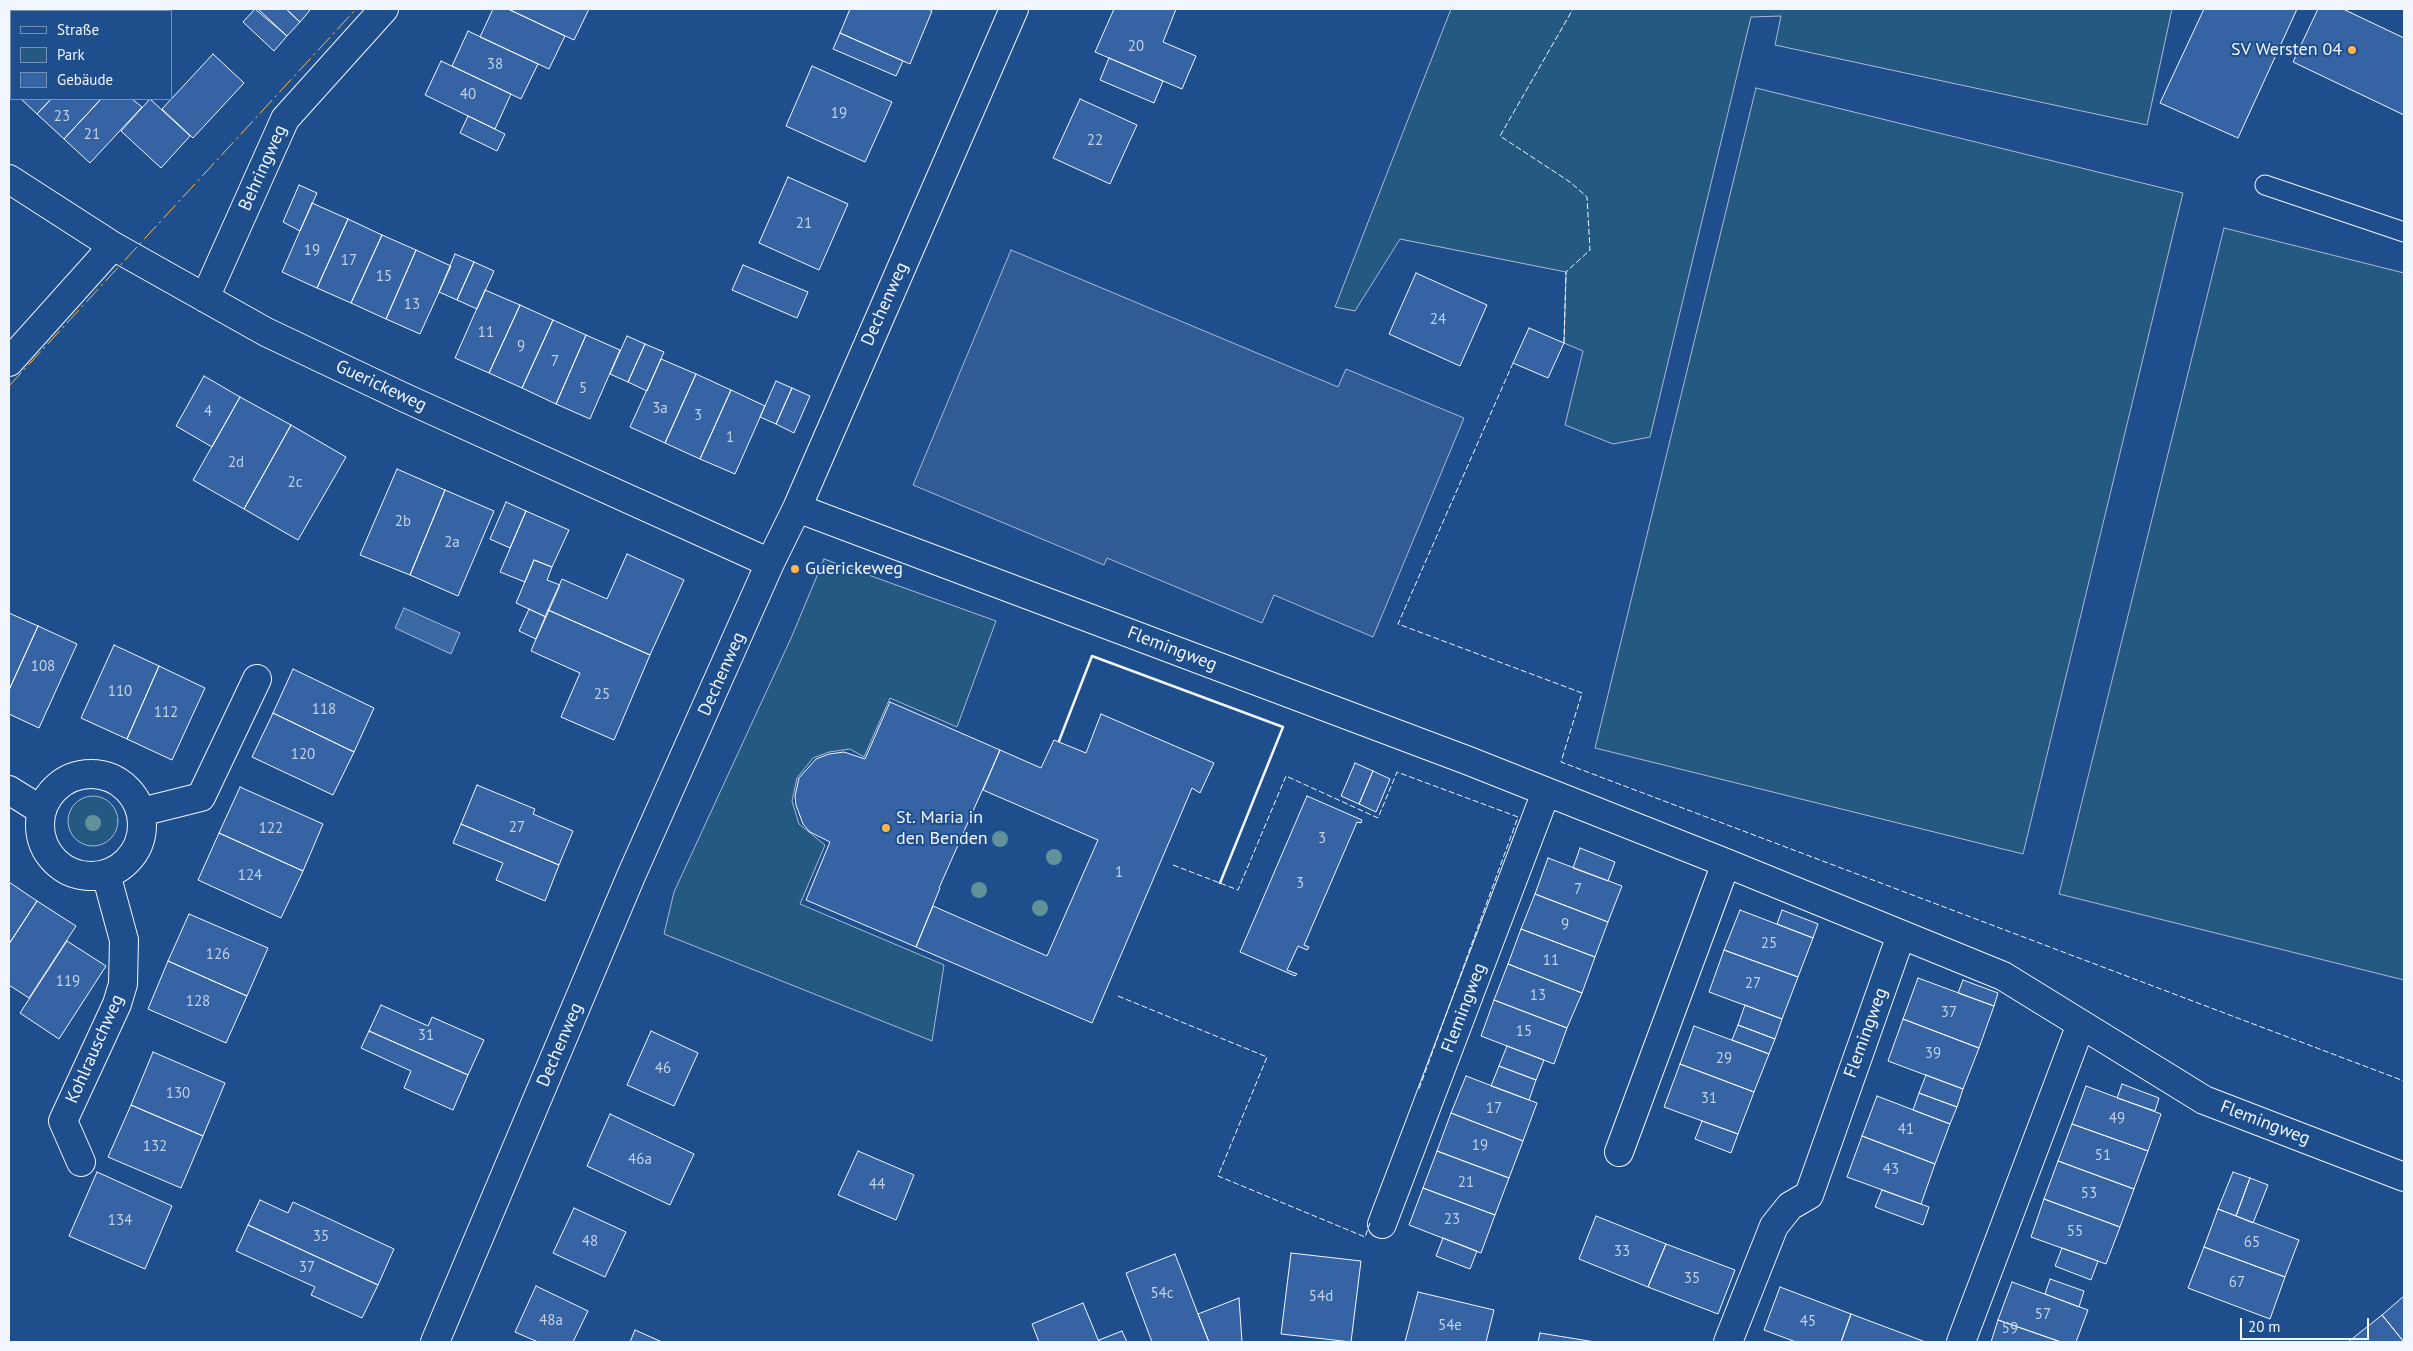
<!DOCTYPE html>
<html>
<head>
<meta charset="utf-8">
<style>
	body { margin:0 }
	#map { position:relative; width:2413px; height:1351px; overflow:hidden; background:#1f4e8c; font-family:"PT Sans",sans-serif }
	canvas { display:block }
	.frame { position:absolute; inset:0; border:10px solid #f2f6ff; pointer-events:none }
	.legend { position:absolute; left:10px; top:10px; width:162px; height:90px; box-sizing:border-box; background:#1f4e8c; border:1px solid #7391ba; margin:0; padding:6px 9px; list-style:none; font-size:15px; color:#f2f6ff }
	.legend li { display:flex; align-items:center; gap:10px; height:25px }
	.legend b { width:25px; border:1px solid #7391ba }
	.scale { position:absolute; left:2240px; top:1318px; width:129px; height:22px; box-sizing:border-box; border:2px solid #f2f6ff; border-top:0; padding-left:6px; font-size:15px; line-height:18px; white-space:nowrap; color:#f2f6ff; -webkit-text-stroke:4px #1f4e8c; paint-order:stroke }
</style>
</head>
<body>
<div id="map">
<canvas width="2413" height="1351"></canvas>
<div class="frame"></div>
<ul class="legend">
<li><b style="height:6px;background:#1f4e8c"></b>Straße</li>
<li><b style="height:14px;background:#245a82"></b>Park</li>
<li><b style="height:14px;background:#3563a3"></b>Gebäude</li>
</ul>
<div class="scale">20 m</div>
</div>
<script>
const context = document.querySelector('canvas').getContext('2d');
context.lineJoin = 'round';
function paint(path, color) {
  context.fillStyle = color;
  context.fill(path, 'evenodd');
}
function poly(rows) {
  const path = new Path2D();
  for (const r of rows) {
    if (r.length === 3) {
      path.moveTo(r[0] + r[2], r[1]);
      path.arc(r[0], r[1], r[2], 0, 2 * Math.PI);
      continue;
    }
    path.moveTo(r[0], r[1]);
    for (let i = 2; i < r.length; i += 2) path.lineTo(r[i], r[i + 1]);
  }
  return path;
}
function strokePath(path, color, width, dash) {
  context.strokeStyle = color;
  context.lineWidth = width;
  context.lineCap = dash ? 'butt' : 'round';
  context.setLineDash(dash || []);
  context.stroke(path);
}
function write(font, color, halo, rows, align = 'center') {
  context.font = font + ' "PT Sans",sans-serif';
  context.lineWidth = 4;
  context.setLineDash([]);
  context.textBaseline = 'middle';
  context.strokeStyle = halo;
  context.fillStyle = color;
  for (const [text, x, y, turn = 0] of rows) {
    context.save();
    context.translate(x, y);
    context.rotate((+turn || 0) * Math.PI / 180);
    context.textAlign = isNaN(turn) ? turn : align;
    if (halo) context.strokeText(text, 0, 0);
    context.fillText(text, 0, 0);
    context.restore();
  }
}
const green = poly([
	[1451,9,2172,9,2147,125,1775,45,1781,16,1751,17,1650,437,1613,444,1565,425,1583,351,1564,343,1566,272,1400,239,1355,311,1335,307,1451,9],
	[1756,88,2183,193,2023,854,1595,748,1756,88],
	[2224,228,2404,273,2404,980,2059,894,2224,228],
	[824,559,996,621,957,727,890,698,864,757,850,749,829,752,813,758,797,778,792,801,799,824,825,845,800,904,944,965,932,1041,664,934,674,892,792,636,824,559],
	[93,821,25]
]);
paint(green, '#245a82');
strokePath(green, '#a8bbd7', 1);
const parking = poly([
	[1011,250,1338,387,1346,369,1464,418,1373,637,1274,595,1262,623,1107,558,1104,565,913,485,1011,250]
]);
paint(parking, '#305b95');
strokePath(parking, '#a8bbd7', 1);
const water = poly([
	[404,608,460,633,451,654,395,628,404,608]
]);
paint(water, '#3b69a3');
strokePath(water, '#a8bbd7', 1);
const building = poly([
	[9,9,22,9,20,11,11,11,11,21,9,24,9,9],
	[255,9,287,36,274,51,243,22,255,9],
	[258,9,286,9,300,22,287,36,258,9],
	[286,9,311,9,300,22,286,9],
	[493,9,508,9,565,36,549,69,480,37,493,9],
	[508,9,589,9,574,40,508,9],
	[850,9,928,9,932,11,910,64,840,33,850,9],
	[1114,9,1176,9,1163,42,1196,56,1182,89,1095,52,1114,9],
	[2204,9,2297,9,2238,138,2160,103,2204,9],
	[2318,9,2343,9,2404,38,2404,115,2293,62,2318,9],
	[11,21,11,82,9,85,9,24,11,21],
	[468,31,538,64,521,99,452,66,468,31],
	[840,33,903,61,896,76,833,49,840,33],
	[213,54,244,83,193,138,162,109,213,54],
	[1109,58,1163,81,1154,103,1100,80,1109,58],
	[441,61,511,94,495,129,425,95,441,61],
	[812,66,892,102,865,162,786,126,812,66],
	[21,99,51,99,37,114,21,99],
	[51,99,101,99,64,139,37,114,51,99],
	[101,99,132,99,142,107,90,163,64,139,101,99],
	[150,99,190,136,161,168,121,131,150,99],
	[1080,99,1137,125,1110,184,1053,158,1080,99],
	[468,116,505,134,497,151,460,133,468,116],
	[788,177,848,204,819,270,759,243,788,177],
	[299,185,317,193,300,231,283,222,299,185],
	[312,203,348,219,317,288,282,272,312,203],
	[348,219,382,235,351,303,317,288,348,219],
	[382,235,416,250,386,319,351,303,382,235],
	[416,250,451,266,420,334,386,319,416,250],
	[455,254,474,262,457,300,439,292,455,254],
	[474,262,494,271,477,309,457,300,474,262],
	[743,265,808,292,797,318,732,290,743,265],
	[1416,273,1487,305,1460,366,1389,334,1416,273],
	[485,290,520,305,489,373,455,358,485,290],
	[520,305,553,320,522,388,489,373,520,305],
	[553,320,586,335,556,404,522,388,553,320],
	[1529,328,1564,343,1548,378,1513,363,1529,328],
	[586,335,620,350,590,419,556,404,586,335],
	[627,336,645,344,628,382,610,374,627,336],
	[645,344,664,352,647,391,628,382,645,344],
	[661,359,696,374,665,443,630,427,661,359],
	[696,374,731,390,700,459,665,443,696,374],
	[204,376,240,397,212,447,176,426,204,376],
	[776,381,792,388,776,424,760,417,776,381],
	[792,388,810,396,794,433,776,424,792,388],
	[731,390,765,406,735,474,700,459,731,390],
	[240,397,291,425,244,509,193,480,240,397],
	[291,425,346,457,298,540,244,509,291,425],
	[397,469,445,490,410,575,360,555,397,469],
	[445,490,494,511,458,596,410,575,445,490],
	[506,502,526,511,510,548,490,539,506,502],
	[526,511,569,530,552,567,534,560,525,582,500,572,526,511],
	[627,554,684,580,650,655,548,610,562,579,607,599,627,554],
	[534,560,552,567,547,580,560,585,546,617,516,603,534,560],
	[529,609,546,617,536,639,519,631,529,609],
	[548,610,650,655,614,740,561,717,580,673,531,651,548,610],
	[9,613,38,626,9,690,9,613],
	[38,626,77,644,39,728,9,714,9,690,38,626],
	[114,645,159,666,127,739,81,718,114,645],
	[159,666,205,688,172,760,127,739,159,666],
	[293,669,374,708,354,752,273,713,293,669],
	[890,702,1000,750,939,888,940,888,916,947,806,900,830,842,810,832,803,824,796,805,795,796,799,778,816,759,829,754,844,752,865,759,890,702],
	[273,713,354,752,333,795,252,757,273,713],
	[1101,714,1214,763,1200,793,1192,788,1092,1023,916,947,933,906,1047,956,1098,840,983,790,1000,750,1041,768,1054,740,1086,753,1101,714],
	[1355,763,1373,771,1359,804,1341,796,1355,763],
	[1373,771,1390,779,1376,812,1359,804,1373,771],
	[477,785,535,809,533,814,573,831,559,865,461,824,477,785],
	[240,787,323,824,303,871,219,833,240,787],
	[1307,796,1362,820,1361,823,1357,822,1304,945,1309,947,1307,950,1298,946,1287,970,1297,974,1295,976,1240,952,1307,796],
	[461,824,559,865,545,901,496,880,503,863,453,843,461,824],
	[219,833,303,871,281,918,198,880,219,833],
	[1580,848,1615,862,1608,881,1573,868,1580,848],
	[1548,858,1622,886,1608,922,1535,894,1548,858],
	[9,882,37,901,9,944,9,882],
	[1535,894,1608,922,1595,957,1521,929,1535,894],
	[37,901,76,926,29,998,9,985,9,944,37,901],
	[1740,910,1813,938,1798,977,1724,950,1740,910],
	[1782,910,1818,924,1813,938,1777,924,1782,910],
	[189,914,268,948,247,996,168,961,189,914],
	[1521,929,1595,957,1582,993,1508,964,1521,929],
	[67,941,106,966,59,1039,20,1013,67,941],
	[1724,950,1798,977,1782,1019,1709,992,1724,950],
	[168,961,247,996,226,1043,148,1009,168,961],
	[1508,964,1582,993,1567,1028,1494,1000,1508,964],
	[1918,978,1994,1006,1979,1048,1903,1019,1918,978],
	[1963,980,1998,993,1994,1006,1958,993,1963,980],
	[1494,1000,1567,1028,1554,1064,1481,1036,1494,1000],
	[381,1005,428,1026,432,1017,484,1040,468,1075,369,1031,381,1005],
	[1745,1005,1782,1019,1775,1039,1738,1025,1745,1005],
	[1903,1019,1979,1048,1963,1089,1888,1061,1903,1019],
	[1738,1025,1775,1039,1769,1054,1732,1040,1738,1025],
	[1694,1026,1769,1054,1754,1092,1680,1064,1694,1026],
	[369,1031,468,1075,453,1110,404,1088,411,1071,361,1048,369,1031],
	[651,1031,698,1053,674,1106,627,1085,651,1031],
	[1507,1046,1544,1060,1536,1080,1499,1066,1507,1046],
	[153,1052,225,1083,203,1136,131,1105,153,1052],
	[1680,1064,1754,1092,1738,1134,1664,1107,1680,1064],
	[1499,1066,1536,1080,1529,1100,1491,1086,1499,1066],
	[1926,1075,1963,1089,1957,1107,1919,1093,1926,1075],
	[1466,1076,1537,1103,1523,1141,1451,1113,1466,1076],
	[2122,1084,2159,1098,2155,1111,2117,1098,2122,1084],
	[2086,1086,2161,1114,2148,1151,2072,1124,2086,1086],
	[1919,1093,1957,1107,1950,1124,1913,1110,1919,1093],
	[1877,1096,1950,1124,1935,1164,1862,1136,1877,1096],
	[131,1105,203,1136,181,1188,108,1157,131,1105],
	[1451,1113,1523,1141,1509,1178,1437,1151,1451,1113],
	[610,1114,694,1154,670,1205,587,1166,610,1114],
	[1702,1121,1738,1134,1731,1153,1695,1139,1702,1121],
	[2072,1124,2148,1151,2134,1189,2058,1161,2072,1124],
	[1862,1136,1935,1164,1921,1204,1847,1177,1862,1136],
	[858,1151,914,1175,896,1220,838,1195,858,1151],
	[1437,1151,1509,1178,1495,1215,1423,1188,1437,1151],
	[2058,1161,2134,1189,2120,1227,2044,1199,2058,1161],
	[97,1172,172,1206,145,1269,69,1236,97,1172],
	[2233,1172,2250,1178,2236,1216,2218,1209,2233,1172],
	[2250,1178,2268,1185,2253,1223,2236,1216,2250,1178],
	[1423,1188,1495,1215,1481,1253,1409,1225,1423,1188],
	[1882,1190,1929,1207,1923,1225,1875,1207,1882,1190],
	[2044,1199,2120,1227,2106,1264,2031,1237,2044,1199],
	[260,1200,288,1213,293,1202,394,1249,378,1285,248,1225,260,1200],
	[574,1208,626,1232,605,1277,553,1253,574,1208],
	[2218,1209,2299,1240,2285,1277,2204,1247,2218,1209],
	[1596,1216,1666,1244,1648,1287,1579,1259,1596,1216],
	[248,1225,378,1285,362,1318,311,1295,315,1287,236,1251,248,1225],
	[1443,1238,1477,1251,1470,1269,1436,1256,1443,1238],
	[1666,1244,1735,1270,1718,1314,1648,1287,1666,1244],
	[2204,1247,2285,1277,2270,1319,2188,1288,2204,1247],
	[2062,1248,2098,1261,2091,1280,2055,1266,2062,1248],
	[1291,1253,1361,1261,1351,1342,1281,1334,1291,1253],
	[1175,1254,1198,1314,1209,1342,1152,1342,1126,1273,1175,1254],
	[2050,1279,2084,1291,2079,1307,2045,1294,2050,1279],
	[2012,1282,2088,1310,2076,1342,2061,1342,1998,1320,2012,1282],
	[536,1286,588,1311,573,1342,538,1342,515,1332,536,1286],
	[1780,1287,1851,1314,1841,1342,1796,1342,1764,1330,1780,1287],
	[1418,1292,1494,1310,1486,1342,1405,1342,1418,1292],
	[2404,1296,2404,1342,2382,1315,2404,1296],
	[1239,1298,1242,1342,1209,1342,1198,1314,1239,1298],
	[1083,1303,1099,1342,1039,1342,1032,1324,1083,1303],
	[1851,1314,1923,1341,1922,1342,1841,1342,1851,1314],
	[2382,1315,2404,1342,2348,1342,2382,1315],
	[1998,1320,2061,1342,1991,1342,1998,1320],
	[635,1330,662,1342,630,1342,635,1330],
	[1122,1331,1127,1342,1099,1342,1099,1340,1122,1331],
	[1540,1333,1595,1342,1538,1342,1540,1333]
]);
paint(building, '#3563a3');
strokePath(building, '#f2f6ff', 1);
const lane = poly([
	[2265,185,2404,232]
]);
const street = poly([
	[9,179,113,246,266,332,403,397,770,563],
	[205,298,285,119,384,9],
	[9,362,113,246],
	[797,508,1469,761,1726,863,2003,976,2204,1100,2404,1177],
	[91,825,51],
	[9,790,41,810],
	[141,812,201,797,257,679],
	[1619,1152,1726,863],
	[81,1162,63,1121,117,1004,123,984,124,940,106,874],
	[1382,1224,1546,792],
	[435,1342,631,876,770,563,797,508,1014,9],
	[1728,1342,1774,1226,1790,1206,1809,1195,1901,935],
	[1961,1342,2081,1024]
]);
strokePath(lane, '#f2f6ff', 21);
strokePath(street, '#f2f6ff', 30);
strokePath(lane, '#1f4e8c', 19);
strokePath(street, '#1f4e8c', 28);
strokePath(poly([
	[1564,343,1566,272,1590,250,1587,197,1570,182,1500,136,1573,9],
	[1513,363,1398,624,1582,693,1561,762,2404,1081],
	[1173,865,1238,890,1286,776,1378,818,1397,772,1518,817,1419,1089],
	[1118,996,1267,1057,1218,1176,1365,1237,1370,1223]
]), '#f2f6ff', 1, [6, 2.5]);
strokePath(poly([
	[1059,741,1092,656,1283,727,1220,883]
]), '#f2f6ff', 2.5);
strokePath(poly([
	[9,386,356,9]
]), '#ffb74d', 1, [18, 4, 2.5, 4]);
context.fillStyle = '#61919a';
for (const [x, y] of [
	[93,823],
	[1000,839],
	[1054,857],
	[979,890],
	[1040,908]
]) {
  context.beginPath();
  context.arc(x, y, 8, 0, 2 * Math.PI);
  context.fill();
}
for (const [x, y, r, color] of [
	[2352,50,5,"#ffb74d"],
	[795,569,5,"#ffb74d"],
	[886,828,5,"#ffb74d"]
]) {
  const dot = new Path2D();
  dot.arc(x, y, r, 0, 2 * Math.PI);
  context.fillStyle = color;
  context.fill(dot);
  strokePath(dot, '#1f4e8c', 2);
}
write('15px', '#c3d1e8', null, [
	["20",1136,47],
	["38",495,65],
	["40",468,95],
	["19",839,114],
	["23",62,117],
	["21",92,135],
	["22",1095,141],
	["21",804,224],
	["19",312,251],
	["17",349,261],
	["15",384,277],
	["13",412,305],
	["24",1438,320],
	["11",486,333],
	["9",521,347],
	["7",555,362],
	["5",583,389],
	["3a",660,409],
	["4",208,412],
	["3",698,416],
	["1",730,438],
	["2d",236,463],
	["2c",295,483],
	["2b",403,522],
	["2a",452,543],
	["108",43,667],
	["110",120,692],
	["25",602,695],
	["118",324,710],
	["112",166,713],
	["120",303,755],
	["27",517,828],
	["122",271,829],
	["3",1322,839],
	["1",1119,873],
	["124",250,876],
	["3",1300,884],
	["7",1578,890],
	["9",1565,925],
	["25",1769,944],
	["126",218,955],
	["11",1551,961],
	["119",68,982],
	["27",1753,984],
	["13",1538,996],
	["128",198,1002],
	["37",1949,1013],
	["15",1524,1032],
	["31",426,1036],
	["39",1933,1054],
	["29",1724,1059],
	["46",663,1069],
	["130",178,1094],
	["31",1709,1099],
	["17",1494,1109],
	["49",2117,1119],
	["41",1906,1130],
	["19",1480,1146],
	["132",155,1147],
	["51",2103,1156],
	["46a",640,1160],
	["43",1891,1170],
	["21",1466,1183],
	["44",877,1185],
	["53",2089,1194],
	["23",1452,1220],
	["134",120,1221],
	["55",2075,1232],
	["35",321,1237],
	["48",590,1242],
	["65",2252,1243],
	["33",1622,1252],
	["37",307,1268],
	["35",1692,1279],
	["67",2237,1283],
	["54c",1162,1294],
	["54d",1321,1297],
	["57",2043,1315],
	["48a",551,1321],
	["45",1808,1322],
	["54e",1450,1326],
	["59",2010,1329]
]);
write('18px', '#f2f6ff', '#1f4e8c', [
	["SV Wersten 04",2342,50,"right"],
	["Guerickeweg",805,569],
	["St. Maria in",896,818],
	["den Benden",896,839]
], 'left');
write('18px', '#f2f6ff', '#1f4e8c', [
	["Behringweg",263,168,-66],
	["Dechenweg",885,304,-66],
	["Guerickeweg",381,386,25],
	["Flemingweg",1172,649,21],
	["Dechenweg",722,674,-66],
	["Flemingweg",1464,1008,-69],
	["Flemingweg",1866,1033,-70],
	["Dechenweg",560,1045,-67],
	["Kohlrauschweg",95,1049,-66],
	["Flemingweg",2265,1123,21]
]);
</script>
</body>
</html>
